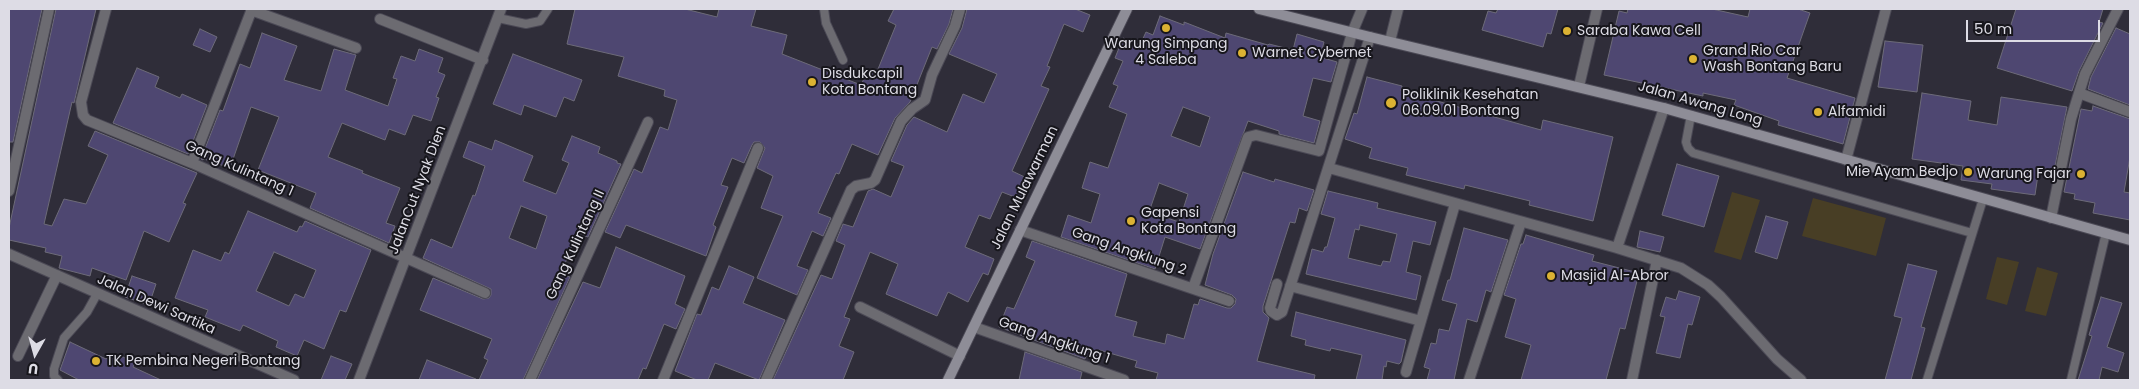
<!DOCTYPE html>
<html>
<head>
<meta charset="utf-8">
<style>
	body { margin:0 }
	#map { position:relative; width:2139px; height:389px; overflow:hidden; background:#2f2d39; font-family:Poppins,sans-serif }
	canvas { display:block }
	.frame { position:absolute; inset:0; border:10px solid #dddce5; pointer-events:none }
	.north { position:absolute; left:10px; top:329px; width:50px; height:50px; -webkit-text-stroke:4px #17161c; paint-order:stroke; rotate:187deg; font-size:14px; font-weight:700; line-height:20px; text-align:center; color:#dddce5 }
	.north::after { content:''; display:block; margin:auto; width:18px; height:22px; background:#dddce5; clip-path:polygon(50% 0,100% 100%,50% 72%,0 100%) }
	.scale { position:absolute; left:1966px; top:20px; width:134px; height:22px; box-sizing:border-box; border:2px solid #dddce5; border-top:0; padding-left:6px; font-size:15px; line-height:18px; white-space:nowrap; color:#dddce5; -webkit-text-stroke:4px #17161c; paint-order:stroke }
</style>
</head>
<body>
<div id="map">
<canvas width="2139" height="389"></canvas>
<div class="frame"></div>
<div class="north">U</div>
<div class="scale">50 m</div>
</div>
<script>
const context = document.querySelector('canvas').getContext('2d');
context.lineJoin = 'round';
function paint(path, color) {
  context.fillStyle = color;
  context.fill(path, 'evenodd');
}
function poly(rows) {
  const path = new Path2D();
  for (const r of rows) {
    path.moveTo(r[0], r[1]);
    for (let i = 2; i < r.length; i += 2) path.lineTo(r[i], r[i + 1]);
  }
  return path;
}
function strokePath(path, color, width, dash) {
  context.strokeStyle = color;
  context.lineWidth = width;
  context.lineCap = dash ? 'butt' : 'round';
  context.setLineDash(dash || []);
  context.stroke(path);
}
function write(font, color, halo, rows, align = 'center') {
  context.font = font + ' Poppins,sans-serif';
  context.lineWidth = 4;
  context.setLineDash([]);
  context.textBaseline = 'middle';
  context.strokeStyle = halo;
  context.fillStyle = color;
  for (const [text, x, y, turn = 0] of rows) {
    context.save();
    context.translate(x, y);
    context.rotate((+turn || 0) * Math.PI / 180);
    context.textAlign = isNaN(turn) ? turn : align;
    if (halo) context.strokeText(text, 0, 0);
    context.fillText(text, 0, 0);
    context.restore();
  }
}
paint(poly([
	[1732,192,1760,200,1741,260,1714,252],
	[1813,198,1886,218,1876,256,1802,236],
	[1997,257,2019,262,2007,305,1986,299],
	[2037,267,2058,273,2046,316,2025,311]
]), '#483e25');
const building = poly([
	[9,9,42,9,13,142,9,142,9,9],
	[56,9,96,9,74,103,72,102,44,224,52,226,64,199,86,204,108,155,88,146,95,131,197,173,183,203,186,204,169,242,144,231,126,280,92,268,90,276,59,268,62,256,45,252,46,248,9,240,9,228,56,9],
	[575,9,685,9,717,17,719,9,756,9,751,26,787,35,782,54,861,85,868,70,876,74,896,25,888,21,894,9,953,9,949,24,937,49,932,47,910,102,895,118,878,155,852,144,839,174,836,173,818,213,831,218,823,236,812,231,797,266,808,270,797,295,757,278,783,216,761,208,773,176,757,168,765,148,760,142,754,142,752,145,744,163,732,158,721,185,728,187,713,225,716,227,706,256,626,225,620,238,605,232,634,169,642,173,660,127,668,130,677,100,664,96,665,90,618,76,624,57,567,44,575,9],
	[967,9,1075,9,1090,15,1083,32,1064,24,1047,66,1050,67,1041,86,1049,89,1012,171,1029,179,1020,199,1002,192,990,219,979,215,965,247,994,259,988,275,983,273,968,302,948,292,937,316,886,294,898,264,870,252,844,317,850,319,839,346,854,352,843,380,773,380,821,275,832,279,845,245,836,241,843,224,853,227,868,191,873,189,891,197,904,166,891,161,907,125,914,117,947,132,963,94,984,103,997,74,949,54,962,28,967,9],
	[1498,9,1558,9,1551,34,1547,33,1543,47,1482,30,1488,11,1496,13,1498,9],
	[1628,9,1712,9,1748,17,1750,9,1798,9,1810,13,1787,78,1855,98,1843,144,1778,125,1779,121,1734,105,1736,100,1703,93,1703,96,1604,75,1619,11,1627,13,1628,9],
	[2016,9,2103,9,2099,22,2103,23,2079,71,2072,91,1997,68,2016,9],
	[1160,16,1184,25,1184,22,1225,38,1226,33,1268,45,1269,44,1293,50,1297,34,1324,42,1320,57,1337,62,1331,82,1313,78,1303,116,1320,121,1314,143,1279,134,1279,131,1248,121,1200,249,1165,237,1155,269,1061,237,1068,215,1091,223,1100,194,1082,188,1090,162,1108,168,1127,114,1109,107,1118,86,1113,84,1123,61,1115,58,1123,38,1140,45,1146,32,1153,35,1160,16],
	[1183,107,1210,117,1200,147,1171,136,1183,107],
	[1159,183,1188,194,1179,222,1149,212,1159,183],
	[2116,28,2130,34,2130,105,2088,89,2091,77,2116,28],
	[200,29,217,37,210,52,193,45,200,29],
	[262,33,297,46,284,80,321,91,334,49,356,55,345,90,388,106,397,79,393,78,401,56,415,61,419,49,443,58,438,72,445,75,436,97,439,98,431,121,413,115,405,135,389,129,385,140,342,123,328,157,363,171,362,173,400,188,386,223,395,226,389,243,310,208,316,193,258,170,279,117,251,107,230,168,204,159,203,160,201,159,220,110,223,111,240,64,250,68,262,33],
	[1885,41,1923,45,1917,92,1878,87,1885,41],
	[513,54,582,80,574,101,564,97,556,117,524,105,521,115,493,104,513,54],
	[137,68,159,77,155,87,180,98,182,94,207,105,188,154,113,123,137,68],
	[1367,77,1402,86,1401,91,1541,130,1543,120,1613,137,1593,221,1529,205,1530,201,1465,185,1464,189,1406,175,1408,168,1369,158,1372,148,1345,139,1354,113,1357,114,1367,77],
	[1922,93,1971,101,1968,120,1997,125,2001,97,2067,107,2054,171,2039,168,2035,195,1991,189,1992,184,1961,180,1963,166,1912,159,1922,93],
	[2093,106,2130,119,2130,157,2124,192,2130,193,2130,220,2093,213,2095,203,2074,199,2075,194,2064,192,2081,109,2092,111,2093,106],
	[572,136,600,147,598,153,617,161,617,163,621,164,588,237,577,233,561,274,570,277,523,380,479,380,488,360,484,358,492,339,420,310,433,278,483,299,489,298,491,295,491,289,423,258,431,239,452,248,473,195,475,196,485,166,463,157,469,141,492,150,495,140,533,156,523,181,556,194,569,163,562,160,572,136],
	[521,206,547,216,536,249,509,238,521,206],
	[1677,164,1719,176,1704,227,1662,215,1677,164],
	[1243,172,1274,182,1275,179,1314,190,1307,211,1299,208,1295,223,1290,222,1263,306,1263,312,1269,318,1257,361,1315,375,1314,380,1156,380,1158,373,1135,367,1137,361,1099,350,1095,360,1086,356,1085,359,999,327,1007,307,1014,309,1035,261,1026,257,1032,241,1127,274,1115,316,1137,322,1133,336,1165,344,1167,334,1184,339,1194,304,1198,305,1200,299,1227,308,1231,308,1235,304,1236,299,1232,295,1205,285,1213,254,1243,172],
	[1328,191,1378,203,1377,208,1436,222,1430,245,1413,241,1406,272,1421,276,1416,300,1306,274,1312,249,1323,252,1325,247,1327,247,1335,218,1321,214,1328,191],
	[1360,225,1397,234,1390,262,1383,261,1381,266,1348,258,1355,229,1359,230,1360,225],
	[248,211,297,232,300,226,302,227,305,221,371,250,346,312,340,310,324,349,304,340,297,356,276,347,278,341,243,325,240,331,205,317,208,310,175,298,193,250,221,261,225,252,229,254,248,211],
	[274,252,316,270,304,298,295,294,289,306,256,291,274,252],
	[1766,216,1788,222,1777,259,1755,252,1766,216],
	[1464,228,1508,240,1491,292,1486,290,1477,322,1467,319,1454,380,1427,380,1430,369,1424,367,1431,343,1436,344,1439,329,1449,331,1457,304,1442,300,1448,280,1450,280,1464,228],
	[1640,231,1664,237,1660,252,1637,247,1640,231],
	[1526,235,1594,255,1592,261,1639,273,1625,329,1620,328,1606,380,1521,380,1531,345,1505,337,1516,299,1504,295,1521,244,1523,244,1526,235],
	[616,247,685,276,675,304,685,309,676,329,664,324,646,369,643,368,638,380,537,380,583,282,600,288,616,247],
	[1908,264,1937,271,1921,327,1925,328,1911,380,1885,380,1902,318,1894,316,1908,264],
	[729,266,754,277,743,303,785,320,759,380,715,363,708,380,697,380,675,371,697,314,701,315,712,287,719,290,729,266],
	[132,276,156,284,149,305,125,297,132,276],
	[1679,291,1700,297,1692,325,1688,324,1680,358,1656,353,1665,317,1660,316,1666,297,1676,300,1679,291],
	[2101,297,2122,303,2107,347,2124,353,2118,372,2102,367,2099,380,2078,380,2092,336,2089,335,2101,297],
	[1296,312,1406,340,1401,362,1399,364,1387,361,1386,367,1384,366,1382,380,1356,380,1362,355,1331,348,1330,351,1305,345,1306,340,1291,336,1296,312],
	[70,342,106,359,108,355,117,359,119,355,135,363,133,367,161,380,79,380,60,370,70,342],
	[1025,352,1082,372,1080,380,1019,380,1025,352],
	[331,356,352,364,345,380,321,380,331,356],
	[427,360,476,379,475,380,419,380,427,360]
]);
paint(building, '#4e4771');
strokePath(building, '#6d6b79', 1);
const lane = poly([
	[824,9,826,23,843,60],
	[498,18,526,24,540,21,548,9],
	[1691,115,1686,142,1688,148,1693,153,1972,233],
	[58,380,54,376,54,369,64,338,87,312,97,294],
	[1927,380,1983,199],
	[2071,380,2106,233]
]);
const street = poly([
	[106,9,81,102,83,115,87,120,192,163,485,293],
	[251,10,356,48],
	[380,19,483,60],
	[1390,41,1398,9],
	[1579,86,1597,9],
	[2079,93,2130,112],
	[1846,160,1886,9],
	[192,163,252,9],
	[1329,168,1617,248,1681,268,1708,285,1721,297,1777,359,1801,380],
	[9,191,49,9],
	[2051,218,2071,119,2079,93,2085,74,2118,9],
	[1020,230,1229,301],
	[1617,248,1664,108],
	[9,254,294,380],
	[1277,284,1270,308,1271,311,1277,315,1282,312,1370,37],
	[1290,286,1421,321],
	[1193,288,1248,137,1256,135,1319,151,1352,33,1362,9],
	[860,307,960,356],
	[974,327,1124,380],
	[18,356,57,275],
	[1406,372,1455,204],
	[359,380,501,9],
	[530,380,648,122],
	[663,380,758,148],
	[766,380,851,190,856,186,871,183,875,180,901,121,912,109,925,100,932,75,955,26,960,9],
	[1469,380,1521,222],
	[1632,380,1657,260]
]);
const secondary = poly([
	[1259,9,1370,37,1664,108,2130,240],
	[948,380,1127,9]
]);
strokePath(lane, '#4b4955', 10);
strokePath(street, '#4b4955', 12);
strokePath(secondary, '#4b4955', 12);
strokePath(lane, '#6c6b71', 8);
strokePath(street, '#6c6b71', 10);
strokePath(secondary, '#8e8d97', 10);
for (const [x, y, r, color] of [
	[1166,28,5,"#dbb233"],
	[1567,31,5,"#dbb233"],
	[1242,53,5,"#dbb233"],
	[1693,59,5,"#dbb233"],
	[812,82,5,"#dbb233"],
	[1391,103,6,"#dbb233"],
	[1818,112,5,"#dbb233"],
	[1968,172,5,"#dbb233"],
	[2081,174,5,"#dbb233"],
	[1131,221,5,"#dbb233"],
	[1551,276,5,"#dbb233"],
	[96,361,5,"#dbb233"]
]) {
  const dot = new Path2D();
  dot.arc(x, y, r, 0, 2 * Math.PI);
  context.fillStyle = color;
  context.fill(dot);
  strokePath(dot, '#17161c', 2);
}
write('14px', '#dddce5', '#17161c', [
	["Saraba Kawa Cell",1577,31],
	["Warung Simpang",1166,44,"center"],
	["4 Saleba",1166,60,"center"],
	["Grand Rio Car",1703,51],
	["Wash Bontang Baru",1703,67],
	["Warnet Cybernet",1252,53],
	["Disdukcapil",822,74],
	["Kota Bontang",822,90],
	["Poliklinik Kesehatan",1402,95],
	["06.09.01 Bontang",1402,111],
	["Alfamidi",1828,112],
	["Mie Ayam Bedjo",1958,172,"right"],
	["Warung Fajar",2071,174,"right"],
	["Gapensi",1141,213],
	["Kota Bontang",1141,229],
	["Masjid Al-Abror",1561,276],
	["TK Pembina Negeri Bontang",106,361]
], 'left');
write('14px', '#dddce5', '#17161c', [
	["Jalan Awang Long",1700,104,16],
	["Gang Kulintang 1",239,169,24],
	["Jalan Mulawarman",1025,188,-64],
	["JalanCut Nyak Dien",418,190,-69],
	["Gang Kulintang II",576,245,-65],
	["Gang Angklung 2",1129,252,19],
	["Jalan Dewi Sartika",156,305,24],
	["Gang Angklung 1",1054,341,19]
]);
</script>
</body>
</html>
